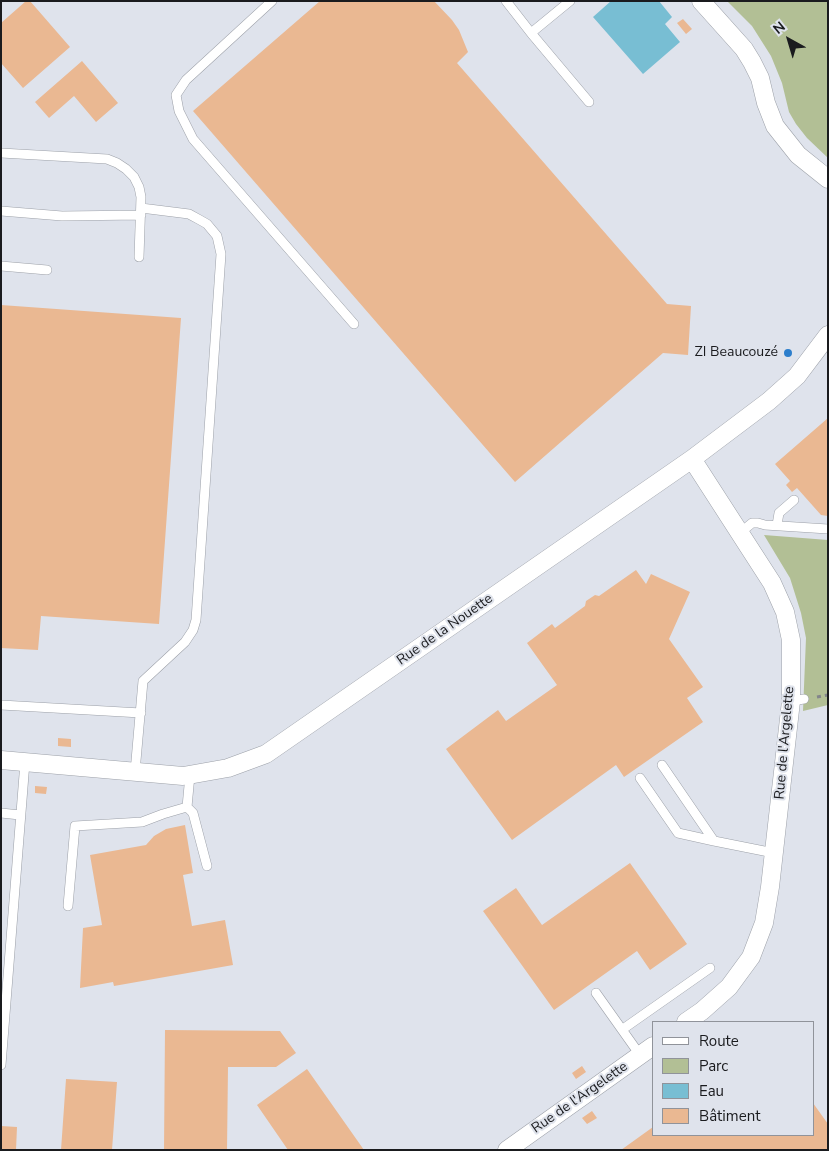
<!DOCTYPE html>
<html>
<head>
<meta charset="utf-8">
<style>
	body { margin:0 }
	#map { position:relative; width:829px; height:1151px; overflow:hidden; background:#dfe3ec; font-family:"Nunito Sans",sans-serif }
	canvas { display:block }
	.frame { position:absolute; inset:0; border:2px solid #1a1b1e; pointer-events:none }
	.legend { position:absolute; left:652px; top:1021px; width:162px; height:115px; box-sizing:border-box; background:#dfe3ec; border:1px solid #90939a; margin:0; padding:6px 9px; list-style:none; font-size:15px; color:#1a1b1e }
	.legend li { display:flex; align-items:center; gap:10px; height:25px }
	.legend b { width:25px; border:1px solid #90939a }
	.north { position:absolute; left:764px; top:15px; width:50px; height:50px; -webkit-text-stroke:4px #dfe3ec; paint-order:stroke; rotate:321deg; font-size:14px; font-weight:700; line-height:20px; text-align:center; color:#1a1b1e }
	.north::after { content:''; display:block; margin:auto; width:18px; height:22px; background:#1a1b1e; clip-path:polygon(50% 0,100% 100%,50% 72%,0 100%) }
</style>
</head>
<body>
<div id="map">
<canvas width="829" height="1151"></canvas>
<div class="frame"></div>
<ul class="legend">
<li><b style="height:6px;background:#fff"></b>Route</li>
<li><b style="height:14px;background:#b2bf95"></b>Parc</li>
<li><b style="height:14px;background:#78bed3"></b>Eau</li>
<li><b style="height:14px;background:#eab892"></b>Bâtiment</li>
</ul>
<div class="north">N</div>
</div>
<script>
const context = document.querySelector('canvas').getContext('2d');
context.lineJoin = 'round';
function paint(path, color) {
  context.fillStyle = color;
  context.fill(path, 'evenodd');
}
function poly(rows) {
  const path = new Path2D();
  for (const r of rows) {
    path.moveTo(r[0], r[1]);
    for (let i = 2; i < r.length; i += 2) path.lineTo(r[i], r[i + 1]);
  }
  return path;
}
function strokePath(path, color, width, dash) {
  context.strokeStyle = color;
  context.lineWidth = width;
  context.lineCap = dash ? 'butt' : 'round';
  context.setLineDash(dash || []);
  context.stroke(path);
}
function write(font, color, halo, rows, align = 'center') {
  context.font = font + ' "Nunito Sans",sans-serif';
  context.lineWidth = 4;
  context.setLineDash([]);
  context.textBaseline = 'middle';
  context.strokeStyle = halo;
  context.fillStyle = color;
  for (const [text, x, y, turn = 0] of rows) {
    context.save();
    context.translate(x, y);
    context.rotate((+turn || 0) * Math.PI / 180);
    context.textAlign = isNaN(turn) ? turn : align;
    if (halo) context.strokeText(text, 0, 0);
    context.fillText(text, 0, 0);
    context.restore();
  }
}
paint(poly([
	[727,1,828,1,828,158,807,138,796,124,789,112,782,83,771,56,752,26],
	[764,535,828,540,828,705,803,711,806,638,801,613,790,578]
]), '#b2bf95');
paint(poly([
	[611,1,659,1,672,17,665,24,680,42,643,74,593,17]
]), '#78bed3');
paint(poly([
	[26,1,30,1,70,47,23,88,1,63,1,23],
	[320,1,434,1,452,20,459,30,468,52,457,63,667,304,691,306,688,355,663,353,515,482,193,111],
	[683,19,692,29,686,34,677,23],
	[82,61,118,103,96,122,74,96,49,118,35,102],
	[1,305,181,318,159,624,41,616,38,650,1,648],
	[828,418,828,516,821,515,797,488,792,492,786,485,790,481,775,464],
	[636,570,646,584,651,574,690,592,669,639,703,687,687,698,703,722,624,777,616,765,512,840,446,749,498,710,506,721,557,685,527,643,552,624,555,628,585,606,586,601,595,595,599,596],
	[58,738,71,739,71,747,58,746],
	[35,786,47,787,46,794,35,793],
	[185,825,193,873,183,875,192,926,225,920,233,965,114,986,113,982,80,988,83,928,102,925,90,855,146,845,154,836,166,829],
	[630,863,687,944,650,970,637,951,554,1010,483,911,516,888,542,925],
	[165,1030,280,1031,296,1053,276,1067,228,1067,227,1150,164,1150],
	[582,1066,586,1072,576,1079,572,1073],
	[307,1069,364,1150,288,1150,257,1105],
	[66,1079,117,1082,112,1150,61,1150],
	[813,1103,828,1124,828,1150,621,1150,653,1127,653,1135,813,1135],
	[592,1111,597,1118,587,1124,582,1118],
	[1,1126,17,1127,16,1150,1,1150]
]), '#eab892');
const service = poly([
	[272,1,186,80,176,95,179,111,193,139,354,324],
	[506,1,531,33,570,1],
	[531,33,589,102],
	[1,153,107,159,117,163,126,169,134,177,139,187,141,197,139,257],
	[1,211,62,216,141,215],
	[1,266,47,270],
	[777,525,779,513,794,500],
	[740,533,752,523,758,523,765,525,828,529],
	[791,701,804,699],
	[1,705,141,713],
	[662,765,714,841,774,853],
	[135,772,143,681,185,642,193,630,196,620,221,254,217,236,207,224,200,220,189,214,141,208],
	[640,778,678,833,714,841],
	[187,807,190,775],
	[1,813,20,815],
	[68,906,75,826,142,822,163,814,187,807,193,813,207,866],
	[596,993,640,1055],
	[623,1029,710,968],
	[1,1065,25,762]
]);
const minor = poly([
	[701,1,744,49,752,62,760,78,766,103,775,126,798,155,828,179],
	[1,760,183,776,228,768,266,754,692,459,769,401,797,376,828,335],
	[686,1022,702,1011,729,987,751,957,764,923,770,887,791,701,791,640,785,612,772,583,692,459],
	[507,1150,653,1046]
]);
strokePath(service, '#9ca0a8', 10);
strokePath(minor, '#9ca0a8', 19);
strokePath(poly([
	[817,697,828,695]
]), '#83858b', 3, [4, 4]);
strokePath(service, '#fff', 9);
strokePath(minor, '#fff', 18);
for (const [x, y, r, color] of [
	[788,353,5,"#2c7ecc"]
]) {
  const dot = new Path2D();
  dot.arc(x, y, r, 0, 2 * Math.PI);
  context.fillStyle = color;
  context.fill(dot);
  strokePath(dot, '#dfe3ec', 2);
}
write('14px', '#1a1b1e', '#dfe3ec', [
	["ZI Beaucouzé",778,353]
], 'right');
write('14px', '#1a1b1e', '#dfe3ec', [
	["Rue de la Nouette",445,630,-35],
	["Rue de l'Argelette",785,743,-85],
	["Rue de l'Argelette",580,1098,-35]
]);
</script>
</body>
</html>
